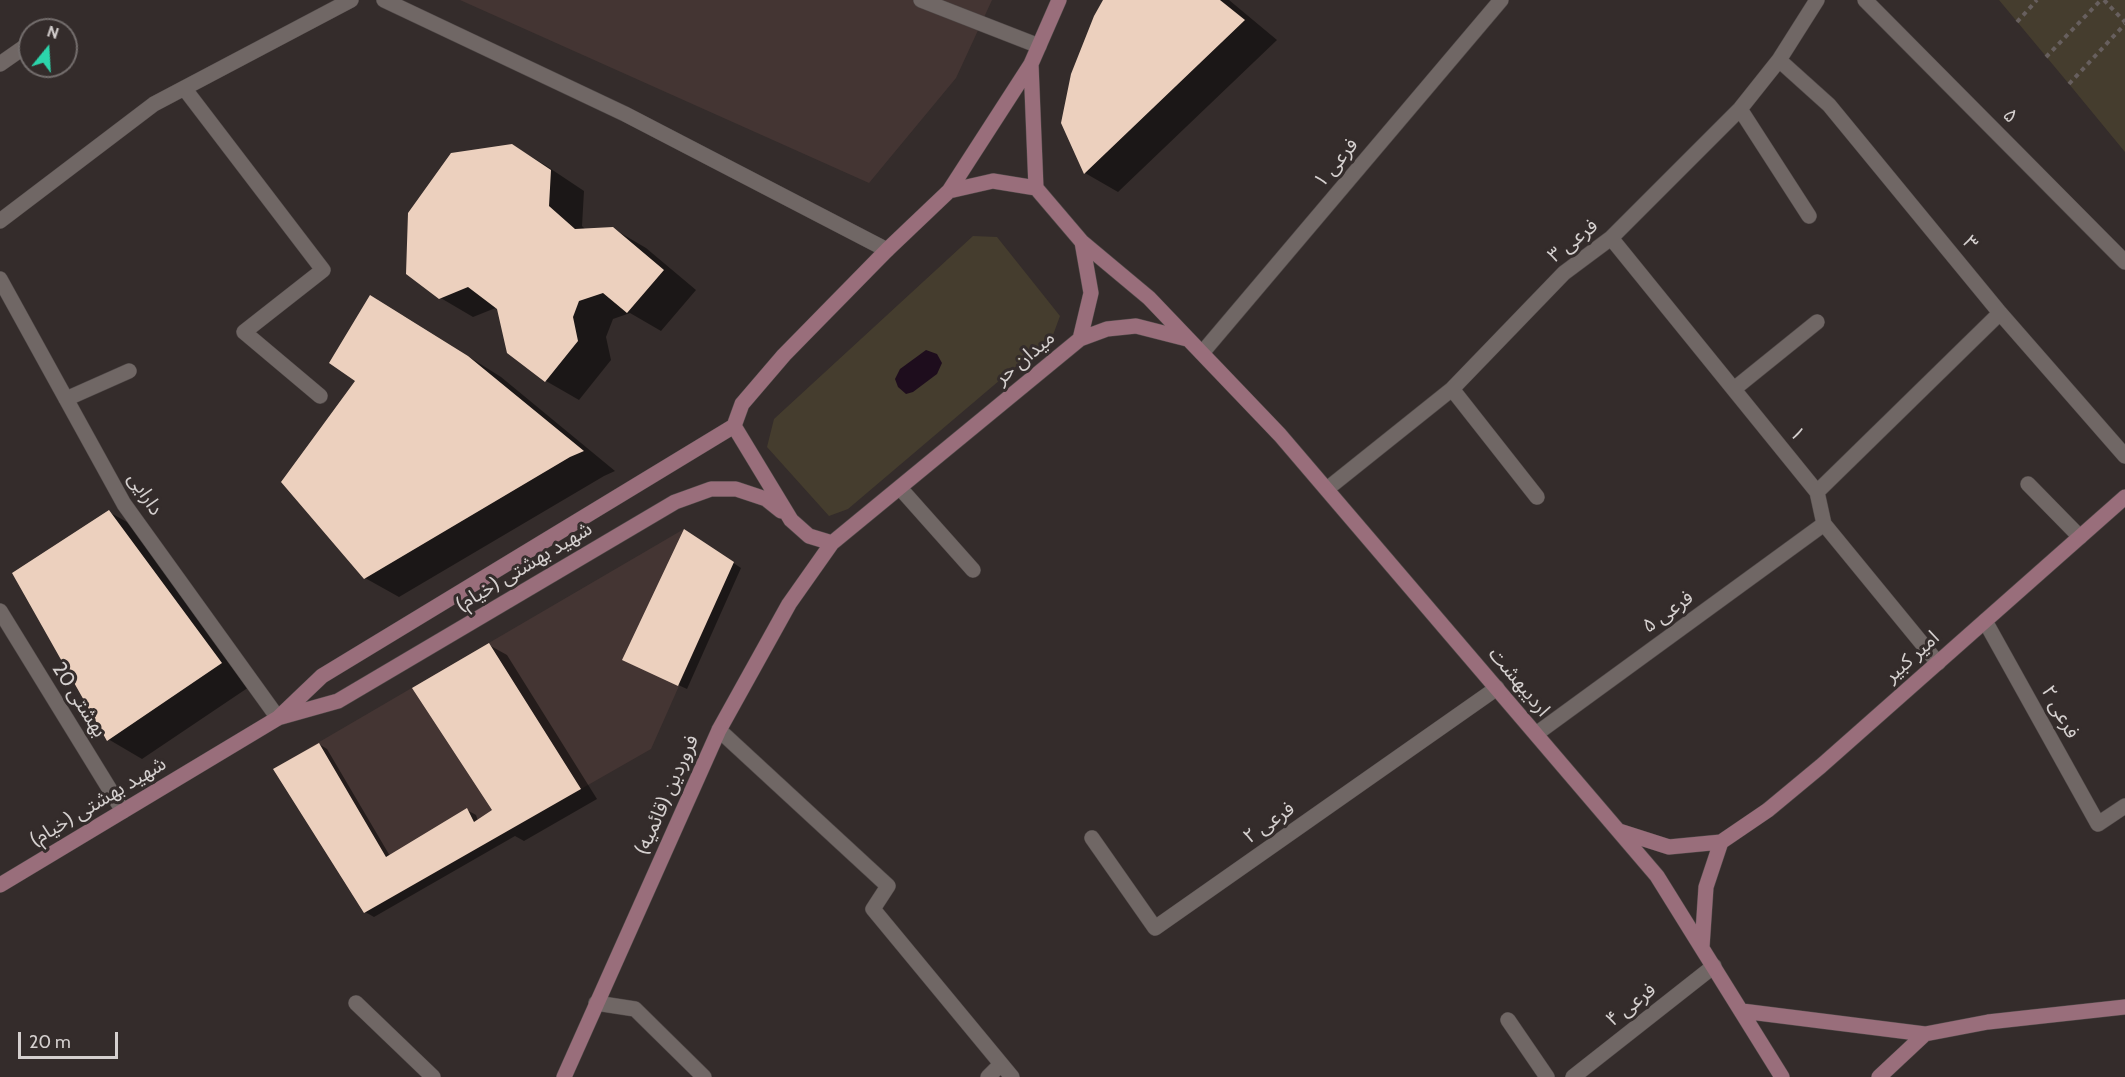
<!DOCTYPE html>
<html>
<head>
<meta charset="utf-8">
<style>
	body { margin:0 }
	#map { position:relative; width:2125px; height:1077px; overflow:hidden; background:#342c2b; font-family:Cabin,sans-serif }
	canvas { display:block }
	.north { position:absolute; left:18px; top:18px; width:60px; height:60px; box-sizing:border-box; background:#342c2b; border:2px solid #746e6d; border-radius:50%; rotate:18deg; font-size:16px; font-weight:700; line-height:24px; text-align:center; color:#d5d0cf }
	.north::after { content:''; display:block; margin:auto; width:21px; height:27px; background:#2cd5ab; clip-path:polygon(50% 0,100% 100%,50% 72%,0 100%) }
	.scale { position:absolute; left:18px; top:1032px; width:100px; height:27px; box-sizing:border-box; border:3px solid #d5d0cf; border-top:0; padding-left:8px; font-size:18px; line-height:21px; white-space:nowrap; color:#d5d0cf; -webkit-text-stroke:4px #342c2b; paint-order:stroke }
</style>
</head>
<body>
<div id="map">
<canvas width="2125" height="1077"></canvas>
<div class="north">N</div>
<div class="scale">20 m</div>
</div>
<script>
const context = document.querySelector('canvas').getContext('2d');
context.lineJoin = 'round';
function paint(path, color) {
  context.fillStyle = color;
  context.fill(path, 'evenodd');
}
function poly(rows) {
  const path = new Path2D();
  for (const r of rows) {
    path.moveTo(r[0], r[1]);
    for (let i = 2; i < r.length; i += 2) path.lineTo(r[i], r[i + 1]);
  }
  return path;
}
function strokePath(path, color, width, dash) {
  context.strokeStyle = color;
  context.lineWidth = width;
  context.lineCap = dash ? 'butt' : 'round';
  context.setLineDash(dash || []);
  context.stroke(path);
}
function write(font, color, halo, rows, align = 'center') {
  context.font = font + ' Cabin,"Noto Sans Arabic",sans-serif';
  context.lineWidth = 6;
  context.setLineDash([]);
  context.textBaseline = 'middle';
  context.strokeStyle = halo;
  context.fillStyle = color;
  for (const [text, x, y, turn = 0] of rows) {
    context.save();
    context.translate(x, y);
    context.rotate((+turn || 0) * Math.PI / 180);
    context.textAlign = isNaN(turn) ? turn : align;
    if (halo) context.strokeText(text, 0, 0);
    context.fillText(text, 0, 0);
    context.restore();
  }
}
paint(poly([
	[460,0,992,0,956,78,869,183],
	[684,529,734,562,651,749,364,913,273,769]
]), '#443533');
paint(poly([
	[1999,0,2125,0,2125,152,2069,84],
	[973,236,997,237,1060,316,1053,335,848,509,829,516,767,447,774,419]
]), '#453d2e');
paint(poly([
	[926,350,937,354,942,363,937,374,913,392,906,394,898,387,895,379,900,369]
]), '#1e0d1d');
paint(poly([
	[1105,0,1229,0,1277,40,1118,192,1085,173],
	[512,145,545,165,584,191,582,226,586,230,612,228,646,248,696,290,661,331,630,313,613,319,606,337,611,360,579,400,546,381,509,352,498,307,473,317,439,297],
	[404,316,501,377,615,471,604,476,399,597,365,578],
	[109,512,143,531,255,683,142,759,108,739],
	[693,536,741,568,687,689,632,664],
	[489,645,507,655,597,799,524,841,515,836,374,917,365,912,275,770,319,744,327,749,390,856,467,810,476,815,478,821,493,810]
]), '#0007');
paint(poly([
	[1103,0,1220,0,1245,20,1084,174,1061,123,1071,74,1094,16],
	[512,144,551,170,549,206,575,229,613,227,664,270,627,313,603,293,579,301,573,317,578,341,545,382,507,353,497,309,468,287,439,299,406,274,408,213,451,153],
	[370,295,468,356,584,451,570,457,364,579,281,482,355,381,329,363],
	[109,510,222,663,107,741,12,573],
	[684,529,734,562,678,686,622,660],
	[489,643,581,789,364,913,273,769,319,743,386,857,467,808,474,822,492,810,412,688]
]), '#ecd0be');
const lane = poly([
	[921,0,1039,46]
]);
const street = poly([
	[384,0,625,114,887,250],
	[1865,0,2125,262],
	[1779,60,1829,105,2000,313,2125,456],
	[0,64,30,43],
	[184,88,323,270,244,332,320,396],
	[1740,109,1809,216],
	[0,221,154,104,351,0],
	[1611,238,1817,492,1824,524,1938,663],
	[0,279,124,504,278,718],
	[1202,353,1501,0],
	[1452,389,1537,497],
	[1734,389,1817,322],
	[66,399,129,371],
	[2028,484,2080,537],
	[900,488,973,570],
	[1327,489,1452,389,1564,273,1611,238,1740,109,1779,60,1817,0],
	[1817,492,2000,313],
	[0,611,123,811],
	[1985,621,2098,824,2125,806],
	[719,730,888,886,873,909,1012,1077],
	[1536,734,1824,524],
	[1092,838,1155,928,1497,688],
	[356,1003,433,1077],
	[596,1003,635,1009,704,1077],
	[1508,1020,1547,1077],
	[988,1077,1001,1064],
	[1573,1077,1714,966]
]);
const secondary = poly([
	[1031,64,1036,188],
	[993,181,1036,188,1082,242,1091,293,1080,339,832,543,809,536,791,520,734,426,742,404,784,355,887,250,949,191,993,181],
	[949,191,1031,64,1059,0],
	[1082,242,1149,298,1280,435,1657,876,1782,1077],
	[1080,339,1107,329,1136,326,1187,339],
	[281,717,338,701,675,502,711,489,736,489,766,499,781,511],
	[1619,831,1669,847,1721,842,1706,887,1702,947],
	[1721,842,1768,810,1821,766,2125,497],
	[0,885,278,718,322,676,734,426],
	[1742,1011,1925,1034,1988,1022,2125,1007],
	[564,1077,719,730,789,604,832,543],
	[1879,1077,1925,1034]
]);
strokePath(lane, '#504948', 16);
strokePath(street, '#504948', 16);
strokePath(secondary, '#504948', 16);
strokePath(poly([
	[2104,0,2125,22],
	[2017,22,2037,0],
	[2046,57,2101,0],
	[2069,84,2125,24]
]), '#675f5e', 4, [4.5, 4.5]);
strokePath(lane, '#706765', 15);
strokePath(street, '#706765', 15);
strokePath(secondary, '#996e7b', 15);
write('20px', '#d5d0cf', '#342c2b', [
	["۵",2010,116,45],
	["فرعی ۱",1336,163,-50],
	["فرعی ۳",1573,241,-38],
	["۳",1970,243,50],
	["میدان حر",1025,358,-40],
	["۱",1797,434,51],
	["دارایی",145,494,57],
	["شهید بهشتی (خیام)",524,567,-31],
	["فرعی ۵",1668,612,-36],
	["امیر کبیر",1912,657,-42],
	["اردیبهشت",1519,682,50],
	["بهشتی 20",79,700,58],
	["فرعی ۲",2060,712,61],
	["فروردین (قائمیه)",667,795,-66],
	["شهید بهشتی (خیام)",98,802,-31],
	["فرعی ۲",1269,823,-35],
	["فرعی ۴",1631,1005,-38]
]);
</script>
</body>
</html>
